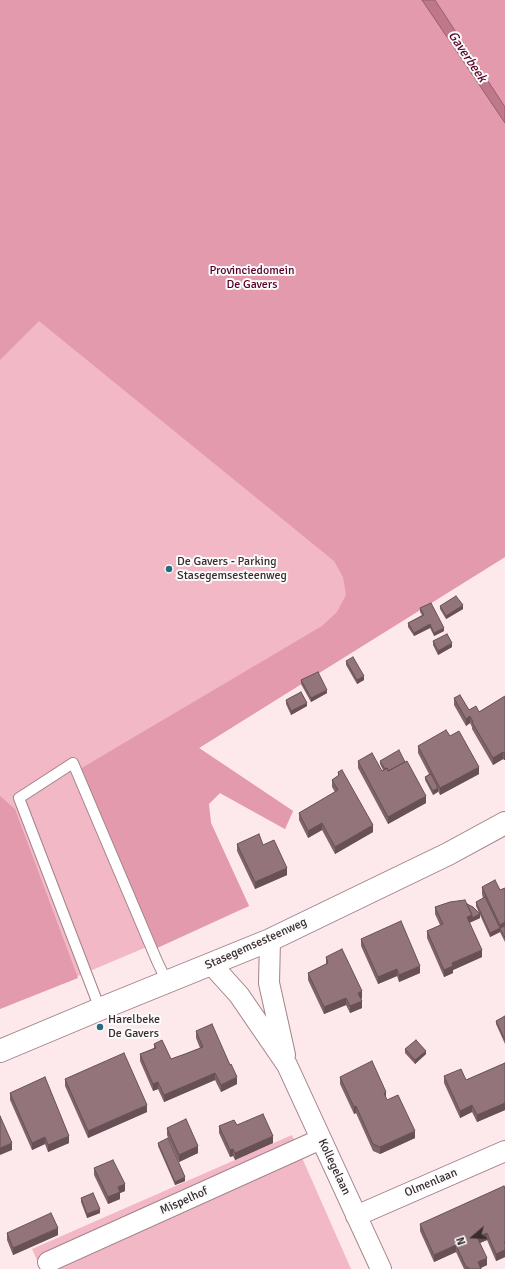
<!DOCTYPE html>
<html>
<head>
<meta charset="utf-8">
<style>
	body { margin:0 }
	#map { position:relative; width:505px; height:1269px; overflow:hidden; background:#fde8ec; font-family:Signika,sans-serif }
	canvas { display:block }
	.north { position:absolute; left:453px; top:1217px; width:40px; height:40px; -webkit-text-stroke:3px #fbfbfb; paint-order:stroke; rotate:251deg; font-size:11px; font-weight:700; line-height:16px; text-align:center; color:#392c2f }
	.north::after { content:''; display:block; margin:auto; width:14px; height:18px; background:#392c2f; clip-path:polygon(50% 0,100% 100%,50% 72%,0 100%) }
</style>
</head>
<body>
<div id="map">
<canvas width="505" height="1269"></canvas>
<div class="north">N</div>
</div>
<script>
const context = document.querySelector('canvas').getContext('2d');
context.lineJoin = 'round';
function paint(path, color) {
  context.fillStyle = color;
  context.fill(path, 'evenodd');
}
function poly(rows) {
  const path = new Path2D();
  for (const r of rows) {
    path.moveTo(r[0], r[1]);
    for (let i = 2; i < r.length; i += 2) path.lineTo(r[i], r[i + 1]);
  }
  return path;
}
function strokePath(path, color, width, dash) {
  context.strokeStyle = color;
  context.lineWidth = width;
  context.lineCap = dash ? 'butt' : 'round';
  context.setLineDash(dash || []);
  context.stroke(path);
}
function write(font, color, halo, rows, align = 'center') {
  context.font = font + ' Signika,sans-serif';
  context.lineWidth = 4;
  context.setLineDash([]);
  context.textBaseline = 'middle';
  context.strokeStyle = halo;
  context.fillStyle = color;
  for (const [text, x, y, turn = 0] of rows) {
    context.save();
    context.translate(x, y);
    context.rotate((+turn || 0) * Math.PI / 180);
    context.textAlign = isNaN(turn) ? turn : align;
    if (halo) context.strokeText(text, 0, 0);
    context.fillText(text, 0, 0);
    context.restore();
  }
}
paint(poly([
	[0,0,505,0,505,557,199,748,293,811,285,829,220,793,208,804,211,823,249,906,182,932,0,1009],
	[292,1135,351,1269,41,1269,32,1249]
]), '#f2b8c5');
paint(poly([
	[0,0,505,0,505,557,199,748,293,811,285,829,220,793,209,804,211,823,249,906,155,949,80,769,322,626,337,612,346,595,343,577,334,561,39,321,0,360],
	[0,796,15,809,78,978,0,1009]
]), '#e39aac');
const water = poly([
	[422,0,435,0,505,107,505,123,422,0]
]);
paint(water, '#be788a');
strokePath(water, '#96616f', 1);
const service = poly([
	[100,1009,19,798,73,763,157,961,167,982]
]);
const minor = poly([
	[270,940,269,983,285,1055],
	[211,964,239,995,287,1065,381,1269],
	[356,1216,505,1151],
	[48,1262,321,1139]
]);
const tertiary = poly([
	[0,1051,100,1009,270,940,448,854,505,823]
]);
strokePath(service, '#a2838a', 12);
strokePath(minor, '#a2838a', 22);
strokePath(tertiary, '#a2838a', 24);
strokePath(service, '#fff', 10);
strokePath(minor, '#fff', 20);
strokePath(tertiary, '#fff', 22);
paint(poly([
	[440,606,463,609,446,619,440,609],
	[420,608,444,631,434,636,430,628,414,636,408,627,408,623,422,615,420,612],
	[433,641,452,647,438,655,433,645],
	[346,661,364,680,357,684,346,665],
	[301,680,327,693,311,702,301,684],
	[505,696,505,760,504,760,503,759,493,765,472,729,472,727,470,723,466,726,454,705,454,698,469,710,479,712],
	[286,700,307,706,291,715,286,704],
	[450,736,479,774,440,795,438,791,433,795,425,780,425,777,429,774,418,753,418,746],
	[358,761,382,771,383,770,380,764,380,761,426,803,388,824,358,768],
	[338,772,373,832,335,854,322,830,308,838,299,820,299,813,335,792,332,787,332,780,338,776],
	[237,844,263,845,287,875,255,889,237,851],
	[482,887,500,890,505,888,505,942,500,932,490,937,480,915,480,918,469,923,482,957,453,970,453,973,444,977,427,938,427,931,440,925,435,914,435,907,467,904,479,913,476,906,476,902,483,898,482,894],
	[361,939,420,973,399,982,397,976,378,984,361,946],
	[326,957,362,998,361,999,362,1008,350,1013,346,1005,324,1014,308,980,308,973,326,964],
	[505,1016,505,1044,496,1024,496,1021],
	[196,1031,237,1084,221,1092,215,1080,164,1102,158,1089,153,1091,140,1061,140,1054,154,1048,154,1044,171,1059,185,1054,200,1048,196,1038],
	[405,1049,426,1054,415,1064,405,1053],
	[505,1063,505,1110,477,1122,472,1112,460,1118,444,1083,444,1076,466,1080],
	[340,1077,386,1099,415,1138,380,1154,373,1151,356,1113,354,1114,340,1084],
	[65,1079,147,1112,88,1138,65,1086],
	[10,1093,69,1143,48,1152,45,1144,32,1150,10,1100],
	[237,1125,273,1143,235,1160,233,1156,230,1157,219,1133,219,1126],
	[167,1128,198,1153,179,1162,167,1135],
	[158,1143,185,1181,175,1185,158,1146],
	[94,1168,125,1191,120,1193,120,1199,108,1204,94,1175],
	[505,1189,505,1257,496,1261,487,1240,480,1243,487,1265,481,1268,481,1269,464,1269,456,1252,434,1262,420,1231,420,1224],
	[81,1198,100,1213,87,1218,81,1202],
	[7,1233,58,1235,13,1255,7,1240]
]), '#7e646a');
paint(poly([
	[463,605,463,609,446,619,446,616],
	[430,624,430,628,414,636,414,633],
	[444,628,444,631,434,636,434,633],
	[452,643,452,647,438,655,438,651],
	[364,676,364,680,357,684,357,680],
	[327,690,327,693,311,702,311,698],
	[307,703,307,706,291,715,291,711],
	[470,716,470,723,466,726,466,719],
	[503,752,503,759,493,765,493,758],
	[504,753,505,753,505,760,504,760],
	[479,767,479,774,440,795,440,788],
	[438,788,438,792,433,795,433,791],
	[426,796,426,803,388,824,388,817],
	[322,823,322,830,308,838,308,831],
	[373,825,373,832,335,854,335,847],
	[287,868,287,875,255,889,255,882],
	[480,914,480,918,467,924,467,917,472,915],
	[505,922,505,929,500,928,500,932,500,925],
	[500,928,500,932,490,937,490,933],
	[482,950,482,957,453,970,453,973,444,977,444,970,452,963],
	[420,966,420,973,399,982,399,975],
	[397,969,397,976,378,984,378,977],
	[362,991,362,998,358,1000,358,993],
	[346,998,346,1005,324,1014,324,1007],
	[362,1001,362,1008,350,1013,350,1006],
	[426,1051,426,1054,415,1064,415,1060],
	[215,1073,215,1080,164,1102,164,1095],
	[237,1077,237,1084,221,1092,221,1085],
	[158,1082,158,1089,153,1091,153,1084],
	[386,1092,386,1099,384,1093],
	[505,1103,505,1110,477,1122,477,1115],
	[147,1105,147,1112,88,1138,88,1131],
	[472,1105,472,1112,460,1118,460,1111],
	[356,1106,356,1113,354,1114,354,1107],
	[415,1131,415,1138,380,1154,380,1147],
	[69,1136,69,1143,48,1152,48,1145],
	[273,1136,273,1143,235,1160,235,1153],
	[45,1137,45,1144,32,1150,32,1143],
	[12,1143,12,1150,0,1155,0,1148],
	[198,1146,198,1153,179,1162,179,1155],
	[233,1149,233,1156,230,1157,230,1150],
	[185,1177,185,1181,175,1185,175,1182],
	[125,1184,125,1191,120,1193,120,1199,108,1204,108,1197,118,1187],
	[100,1209,100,1213,87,1218,87,1214],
	[58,1228,58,1235,13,1255,13,1248],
	[487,1233,487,1240,477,1244,477,1237],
	[456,1245,456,1252,434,1262,434,1255],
	[505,1250,505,1257,496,1261,496,1254],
	[487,1258,487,1265,478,1269,478,1262]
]), '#675156');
const building = poly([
	[456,596,463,605,446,616,440,606,456,596],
	[431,603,444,628,434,633,430,624,414,633,408,623,424,615,420,608,431,603],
	[447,634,452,643,438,651,433,641,447,634],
	[353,657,364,676,357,680,346,661,353,657],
	[318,672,327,690,311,698,301,680,318,672],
	[301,692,307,703,291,711,286,700,301,692],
	[460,695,469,710,476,706,479,712,505,696,505,753,504,753,503,752,493,758,472,722,473,722,470,716,466,719,454,698,460,695],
	[446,730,450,736,459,731,479,767,440,788,418,746,446,730],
	[399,750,405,762,388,771,387,768,385,769,380,761,399,750],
	[372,753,382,771,387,768,388,771,407,761,426,796,388,817,358,761,372,753],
	[342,770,373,825,335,847,322,823,308,831,299,813,338,790,332,780,339,775,338,772,342,770],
	[431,774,438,788,433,791,425,777,431,774],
	[259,834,263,845,274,840,287,868,255,882,237,844,259,834],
	[495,880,500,890,505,888,505,922,500,925,482,887,495,880],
	[485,897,500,928,490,933,476,902,485,897],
	[465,900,472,915,467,917,482,950,452,963,453,966,444,970,427,931,443,924,435,907,450,902,465,900],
	[467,904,473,907,480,914,472,918,472,915,467,904],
	[401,921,420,966,399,975,397,969,378,977,361,939,401,921],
	[505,926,505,938,500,928,505,926],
	[342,949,362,991,358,993,362,1001,350,1006,346,998,324,1007,308,973,328,963,326,957,342,949],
	[505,1016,505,1040,496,1021,505,1016],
	[212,1024,230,1065,231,1064,237,1077,221,1085,215,1073,164,1095,158,1082,153,1084,140,1054,156,1048,154,1044,162,1040,171,1059,185,1054,203,1047,196,1031,212,1024],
	[416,1040,426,1051,415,1060,405,1049,416,1040],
	[124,1053,147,1105,88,1131,65,1079,124,1053],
	[372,1061,386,1092,384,1093,387,1100,398,1095,415,1131,380,1147,373,1144,356,1106,354,1107,340,1077,372,1061],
	[505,1063,505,1103,477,1115,472,1105,460,1111,444,1076,461,1069,466,1080,505,1063],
	[45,1077,69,1136,48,1145,45,1137,32,1143,10,1093,45,1077],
	[263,1114,273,1136,235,1153,233,1149,230,1150,219,1126,234,1120,237,1125,263,1114],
	[0,1116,12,1143,0,1148,0,1116],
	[186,1119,198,1146,179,1155,167,1128,186,1119],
	[168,1138,185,1177,175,1182,158,1143,168,1138],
	[113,1160,125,1184,118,1187,120,1192,108,1197,94,1168,113,1160],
	[504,1186,505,1189,505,1242,504,1242,505,1244,505,1250,496,1254,487,1233,477,1237,487,1258,478,1262,481,1269,468,1269,468,1267,466,1267,456,1245,434,1255,420,1224,504,1186],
	[93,1193,100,1209,87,1214,81,1198,93,1193],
	[51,1213,58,1228,13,1248,7,1233,51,1213]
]);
paint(building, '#93747b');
strokePath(building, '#675156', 1);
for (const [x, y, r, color] of [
	[169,569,4,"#256c7a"],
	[100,1027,4,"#256c7a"]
]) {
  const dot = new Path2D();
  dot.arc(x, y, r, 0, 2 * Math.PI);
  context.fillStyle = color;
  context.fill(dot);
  strokePath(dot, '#fbfbfb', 1.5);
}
write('12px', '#580027', '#fbfbfb', [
	["Provinciedomein",252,271],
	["De Gavers",252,285]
]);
write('12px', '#392c2f', '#fbfbfb', [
	["De Gavers - Parking",177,562],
	["Stasegemsesteenweg",177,576],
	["Harelbeke",108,1020],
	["De Gavers",108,1034]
], 'left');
write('12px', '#392c2f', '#fbfbfb', [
	["Stasegemsesteenweg",256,944,-24],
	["Kollegelaan",334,1167,65],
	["Olmenlaan",431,1183,-23],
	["Mispelhof",184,1201,-24]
]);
write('italic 13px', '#5b0329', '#fbfbfb', [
	["Gaverbeek",467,57,56]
]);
</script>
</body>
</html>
